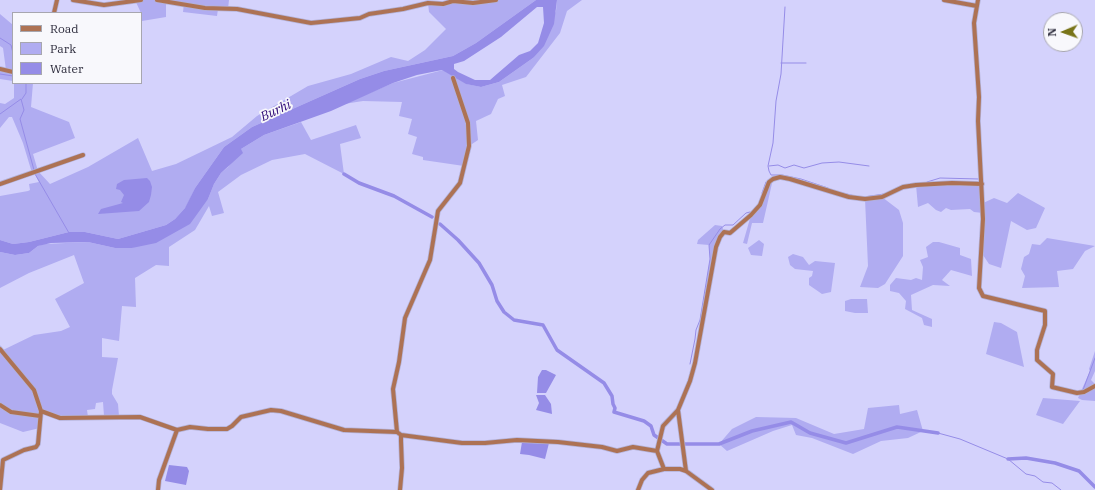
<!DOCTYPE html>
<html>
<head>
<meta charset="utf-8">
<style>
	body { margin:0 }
	#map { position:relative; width:1095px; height:490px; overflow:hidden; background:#d4d2fc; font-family:"IBM Plex Serif",serif }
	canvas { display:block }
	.legend { position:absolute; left:12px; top:12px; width:130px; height:72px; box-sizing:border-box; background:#f8f8fc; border:1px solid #a7a6af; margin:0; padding:5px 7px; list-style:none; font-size:12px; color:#2d2c3c }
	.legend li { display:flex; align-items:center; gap:8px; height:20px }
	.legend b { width:20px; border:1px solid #a7a6af }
	.north { position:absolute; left:1043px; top:12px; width:40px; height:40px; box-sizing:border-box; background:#f8f8fc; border:1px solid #a7a6af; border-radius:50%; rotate:268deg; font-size:11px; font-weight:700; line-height:16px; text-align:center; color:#2d2c3c }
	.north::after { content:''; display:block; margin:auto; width:14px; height:18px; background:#787418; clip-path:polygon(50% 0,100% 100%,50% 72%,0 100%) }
</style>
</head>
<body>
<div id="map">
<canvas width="1095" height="490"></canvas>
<ul class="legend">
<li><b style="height:5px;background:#ad7254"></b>Road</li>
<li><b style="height:11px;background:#b0acf1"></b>Park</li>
<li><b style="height:11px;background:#958ce7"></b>Water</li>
</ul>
<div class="north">N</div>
</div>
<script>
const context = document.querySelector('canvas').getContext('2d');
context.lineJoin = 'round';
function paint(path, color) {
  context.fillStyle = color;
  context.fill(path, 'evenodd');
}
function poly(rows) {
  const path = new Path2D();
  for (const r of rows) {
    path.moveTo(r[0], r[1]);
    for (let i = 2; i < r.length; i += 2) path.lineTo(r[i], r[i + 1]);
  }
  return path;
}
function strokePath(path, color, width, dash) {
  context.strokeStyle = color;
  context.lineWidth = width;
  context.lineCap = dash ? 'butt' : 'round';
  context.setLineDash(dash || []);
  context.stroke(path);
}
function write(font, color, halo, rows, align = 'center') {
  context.font = font + ' "IBM Plex Serif",serif';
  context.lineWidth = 3.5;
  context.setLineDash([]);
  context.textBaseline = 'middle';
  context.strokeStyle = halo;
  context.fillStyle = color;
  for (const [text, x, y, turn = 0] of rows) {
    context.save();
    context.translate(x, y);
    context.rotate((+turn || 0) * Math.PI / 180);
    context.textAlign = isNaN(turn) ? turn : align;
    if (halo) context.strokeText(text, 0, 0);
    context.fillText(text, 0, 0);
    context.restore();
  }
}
paint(poly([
	[135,0,229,0,228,9,218,9,217,16,183,12,184,3,166,1,166,17,142,21,141,13],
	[496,0,536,0,476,43,453,56,384,71,360,79,252,127,224,147,195,188,186,207,175,219,166,225,118,239,85,232,69,232,29,242,13,244,0,240,0,196,28,191,30,190,29,184,39,182,35,174,32,173,23,143,12,117,9,117,0,128,0,103,5,104,14,98,14,83,33,83,31,107,69,122,75,138,33,154,38,171,50,184,88,167,138,138,152,171,176,164,232,137,257,116,308,86,351,74,391,57,408,61,425,50,446,29,429,12,428,3],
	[557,0,582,0,567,11,560,33,526,77,502,85,505,96,498,99,491,114,476,121,478,140,469,146,464,166,423,160,423,157,412,154,417,137,408,134,412,119,399,116,402,102,363,101,344,104,393,83,443,70,467,84,481,87,499,82,533,58,556,11],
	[0,14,13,25,13,81,0,79,0,69,6,70,3,48,0,46],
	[301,122,311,140,356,125,361,138,340,144,344,174,305,154,272,160,241,175,218,192,224,213,212,216,209,206,195,230,169,247,169,266,156,265,135,278,136,307,122,306,119,341,102,338,102,357,118,358,112,390,112,394,118,404,119,416,104,416,103,402,96,403,95,409,87,410,88,417,64,418,43,410,40,428,23,432,0,423,0,345,3,350,34,335,61,331,70,327,55,299,84,283,74,255,29,273,0,288,0,252,15,255,29,253,38,246,44,244,88,242,115,248,132,248,208,199,214,184,221,173,228,167,241,149,264,135],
	[773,179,763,223,752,223,747,244,743,243,751,215,760,205],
	[982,184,981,204,994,198,1007,203,1018,193,1045,208,1036,228,1027,230,1011,221,1001,268,989,264,981,252,983,213,974,212,970,209,951,210,946,208,941,212,936,210,928,203,918,207,916,185],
	[882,197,899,210,903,223,903,256,885,284,878,288,860,287,868,266,865,199],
	[715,225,722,226,724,232,720,237,703,320,700,320,710,259,709,245,697,244,698,240],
	[1047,238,1095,246,1085,251,1073,269,1057,271,1059,287,1022,288,1025,276,1021,269,1024,257,1029,254,1032,244,1040,245],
	[759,240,764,244,762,256,751,255,748,248],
	[933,242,939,242,960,248,960,255,971,259,972,276,951,270,942,280,950,286,933,285,911,295,912,310,932,319,932,327,924,325,922,318,905,309,906,301,899,293,890,291,890,285,896,278,911,280,916,278,922,280,923,267,920,260,928,257,926,247],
	[793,254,803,257,809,265,815,261,835,263,831,292,822,294,809,285,809,278,812,276,813,271,795,269,790,265,788,257],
	[851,299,867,299,868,313,855,313,845,311,845,301],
	[994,322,1001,323,1017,332,1024,367,986,354],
	[1095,351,1095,371,1091,380,1095,384,1095,401,1082,400,1078,398,1090,371,1089,369],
	[1043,398,1080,401,1063,424,1036,415],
	[899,405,900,414,917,410,923,431,908,438,881,441,853,454,812,438,796,435,792,425,773,431,727,451,719,444,732,429,756,417,796,418,834,434,864,429,868,408]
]), '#b0acf1');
paint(poly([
	[536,0,557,0,554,24,544,46,533,58,499,82,481,87,466,84,442,70,417,75,393,83,331,111,264,135,241,149,243,153,221,173,214,184,208,199,190,224,156,243,132,248,115,248,88,242,51,243,38,246,29,253,15,255,0,252,0,240,13,244,29,242,69,232,85,232,118,239,166,225,175,219,185,208,195,188,224,147,252,127,360,79,384,71,453,56,476,43],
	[537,7,543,7,544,23,538,43,530,51,519,55,490,80,475,80,458,72,454,69,454,64,464,61,501,37],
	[147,178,150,181,152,187,151,195,149,202,139,211,98,214,101,209,123,203,121,202,124,195,120,190,116,189,117,184,124,180],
	[542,370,546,370,556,375,546,393,537,393,538,377],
	[536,395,545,395,551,404,552,414,536,410,539,403],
	[522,442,549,443,545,459,529,455,520,454],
	[169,465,187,467,189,471,186,485,165,481]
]), '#958ce7');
strokePath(poly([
	[785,7,781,74,776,101,773,143,768,166,769,171,771,175,782,175,801,179,828,188],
	[0,38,11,45,13,53],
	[781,63,806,63],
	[0,74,13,76],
	[22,99,26,93,26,83],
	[0,114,21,99,24,110,20,119,34,170],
	[769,166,778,165,785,168,794,165,804,168,822,163,839,162,869,166],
	[35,174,69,233],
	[927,182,940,178,979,179],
	[838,192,855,196],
	[762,193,766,182],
	[864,197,884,194],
	[690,364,695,339,696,330,700,320,710,259,709,245,720,229,725,225,733,225,746,213,750,212],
	[1083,390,1095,358],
	[938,433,960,439,1008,459,1026,474,1035,476,1043,482,1052,483,1061,490]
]), '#958ce7', 1);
strokePath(poly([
	[344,174,359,183,394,196,432,217],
	[440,224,458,240,479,263,492,285,497,301,504,312,514,320,543,325,557,350,604,383,612,396,613,404,615,408,614,412,644,421,651,426,654,435,667,444,719,444,752,431,791,422,810,433,846,443,897,427,938,433],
	[1008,459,1026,458,1055,463,1079,471,1095,487]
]), '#958ce7', 3.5);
const minor = poly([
	[73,0,104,5,141,0],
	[157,0,205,8,237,9,311,23,360,18,369,14,403,9,428,3,443,4,453,1,473,3,496,0],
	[944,0,977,6],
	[978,0,974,23,979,97,978,121,983,219,979,288,983,296,1045,311,1045,325,1037,350,1037,360,1053,374,1052,387,1077,393,1084,392,1095,386],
	[54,13,57,0],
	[0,69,13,72],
	[0,184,83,155],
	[0,349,34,390,41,411,60,418,140,417,177,430,159,480,158,490],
	[0,405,11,412,40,416],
	[678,410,686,471],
	[177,430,190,427,208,429,227,429,232,426,241,417,271,410,281,411,344,430,397,432],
	[401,435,462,443,485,443,517,440,558,442,602,447,617,451,633,447,657,451,664,469,680,469,686,471,712,490],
	[657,451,663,426,678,410,690,381,695,363,716,247,720,237,724,232,730,233,751,215,760,205,769,182,773,179,780,177,790,179,849,197,865,199,882,197,903,187,916,185,952,183,982,184],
	[0,490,3,460,24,450,36,447,38,444,41,411],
	[400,490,402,468,401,441,401,435,397,432,393,389,399,362,405,318,430,260,438,211,460,183,469,146,468,123,453,78],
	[638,490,642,480,648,473,664,469]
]);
strokePath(minor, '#b3b1d6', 5.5);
strokePath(minor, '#ad7254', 4);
write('italic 13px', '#2e0877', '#f8f8fc', [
	["Burhi",276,111,-25]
]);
</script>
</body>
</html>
